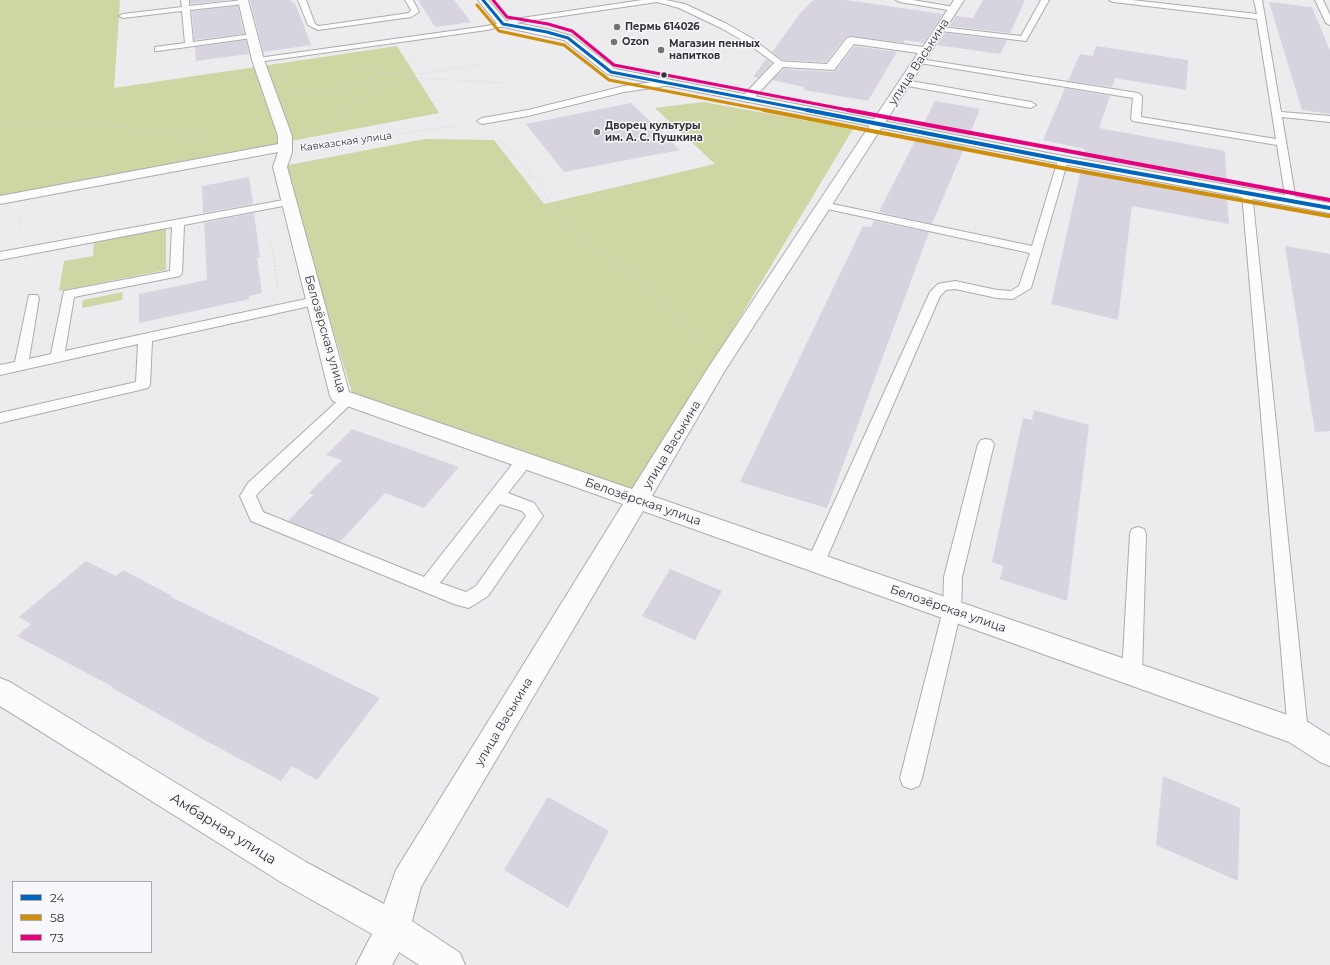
<!DOCTYPE html>
<html>
<head>
<meta charset="utf-8">
<style>
	body { margin:0 }
	#map { position:relative; width:1330px; height:965px; overflow:hidden; background:#ecebee; font-family:Montserrat,sans-serif }
	canvas { display:block }
	.legend { position:absolute; left:12px; top:881px; width:140px; height:72px; box-sizing:border-box; background:#f8f7fc; border:1px solid #aaa9ad; margin:0; padding:5px 7px; list-style:none; font-size:12px; color:#343436 }
	.legend li { display:flex; align-items:center; gap:8px; height:20px }
	.legend b { width:20px; border:1px solid #aaa9ad }
</style>
</head>
<body>
<div id="map">
<canvas width="1330" height="965"></canvas>
<ul class="legend">
<li><b style="height:5px;background:#0065bd"></b>24</li>
<li><b style="height:5px;background:#d08f0b"></b>58</li>
<li><b style="height:5px;background:#e5007d"></b>73</li>
</ul>
</div>
<script>
const context = document.querySelector('canvas').getContext('2d');
context.lineJoin = 'round';
function paint(path, color) {
  context.fillStyle = color;
  context.fill(path, 'evenodd');
}
function poly(rows) {
  const path = new Path2D();
  for (const r of rows) {
    path.moveTo(r[0], r[1]);
    for (let i = 2; i < r.length; i += 2) path.lineTo(r[i], r[i + 1]);
  }
  return path;
}
function strokePath(path, color, width, dash) {
  context.strokeStyle = color;
  context.lineWidth = width;
  context.lineCap = dash ? 'butt' : 'round';
  context.setLineDash(dash || []);
  context.stroke(path);
}
function write(font, color, halo, rows, align = 'center') {
  context.font = font + ' Montserrat,sans-serif';
  context.lineWidth = 3;
  context.setLineDash([]);
  context.textBaseline = 'middle';
  context.strokeStyle = halo;
  context.fillStyle = color;
  for (const [text, x, y, turn = 0] of rows) {
    context.save();
    context.translate(x, y);
    context.rotate((+turn || 0) * Math.PI / 180);
    context.textAlign = isNaN(turn) ? turn : align;
    if (halo) context.strokeText(text, 0, 0);
    context.fillText(text, 0, 0);
    context.restore();
  }
}
paint(poly([
	[0,0,120,0,114,88,397,46,439,113,0,196],
	[703,102,853,129,633,496,354,399,283,166,425,139,494,140,544,204,715,164,655,108],
	[166,228,166,270,59,291,64,261,93,256,94,241],
	[123,292,122,300,82,308,83,300]
]), '#ced6a3');
paint(poly([
	[190,0,229,0,190,4],
	[250,0,291,0,292,3,295,3,311,45,263,52],
	[418,0,454,0,471,22,435,27],
	[813,0,846,0,943,14,924,43,905,40,903,43,851,36,846,37,826,62,782,60,772,52,802,11],
	[983,0,1025,0,1010,33,949,26,956,16,973,18],
	[1269,2,1312,7,1330,51,1330,114,1302,110],
	[238,6,244,34,194,40,192,11],
	[945,33,1007,40,1000,54,937,45],
	[246,40,249,54,196,61,195,47],
	[855,46,897,52,868,101,804,90,804,87,772,80,784,69,834,72],
	[1096,46,1188,60,1186,90,1115,78,1112,87,1068,81,1080,54,1093,56],
	[766,59,772,63,758,78,753,77],
	[1065,88,1110,96,1099,128,1225,151,1227,183,1083,158,1085,149,1043,140],
	[935,101,980,109,969,136,922,127],
	[631,103,680,150,564,172,526,124],
	[917,137,965,146,932,224,879,212],
	[1081,169,1227,196,1229,224,1132,206,1118,320,1051,304],
	[249,177,253,204,203,213,202,186],
	[254,213,260,257,257,258,262,293,249,296,250,299,139,323,139,294,207,280,204,223],
	[874,221,929,232,827,508,740,482,863,226,871,227],
	[1285,246,1330,254,1330,431,1315,432],
	[1034,410,1089,425,1067,601,1000,579,1003,566,992,562,1023,418,1032,420],
	[352,429,459,467,424,508,385,493,340,542,288,521,313,495,309,493,342,460,326,455],
	[86,561,116,576,123,570,172,596,171,597,380,698,317,780,292,766,281,781,210,743,112,688,113,687,17,636,31,624,19,617],
	[670,569,722,591,695,640,642,616],
	[1163,776,1240,808,1238,881,1156,845],
	[548,797,609,831,568,908,504,870]
]), '#d7d4df');
const service = poly([
	[181,0,189,0,189,6,243,0,248,2,244,4,190,10,193,42,252,34,256,36,252,38,158,51,155,51,155,47,185,43,182,11,123,18,119,16,123,14,182,7,181,0],
	[298,0,306,0,315,24,319,26,409,13,411,10,405,0,413,0,419,12,411,17,318,30,308,25,298,0],
	[642,0,666,0,685,4,727,24,753,39,784,63,780,66,777,65,747,43,721,28,679,8,657,2,515,23,487,30,258,62,254,60,258,58,487,26,515,19,642,0],
	[896,0,913,0,954,7,958,9,954,11,900,2,896,0],
	[1041,0,1049,0,1026,41,941,31,937,29,941,27,1021,36,1041,0],
	[1109,0,1132,0,1257,14,1254,0,1262,0,1281,112,1330,116,1330,122,1282,117,1296,201,1295,203,1287,203,1286,201,1277,145,1133,121,1131,119,1133,98,920,63,916,61,920,59,1138,93,1142,96,1141,117,1276,139,1257,19,1113,2,1109,0],
	[1315,0,1323,0,1330,15,1330,25,1326,23,1315,0],
	[668,80,671,81,671,85,624,92,528,116,482,124,477,121,482,118,528,110,624,86,668,80],
	[905,80,1031,102,1036,105,1031,108,902,85,902,81,905,80],
	[1063,157,1068,160,1031,288,1013,299,997,298,955,289,946,290,940,296,825,562,822,567,816,569,810,567,807,562,930,292,938,284,955,281,997,290,1011,291,1019,286,1030,253,823,208,818,205,823,202,1032,246,1058,160,1063,157],
	[1247,190,1252,193,1308,732,1305,739,1298,742,1291,739,1288,732,1242,193,1247,190],
	[289,199,294,202,293,204,184,225,182,273,180,276,74,297,65,351,315,297,319,298,321,301,319,304,152,341,150,385,148,388,0,423,0,413,136,382,138,344,0,375,0,365,15,362,29,295,37,295,39,298,29,359,51,354,64,291,170,271,172,227,0,260,0,252,289,199],
	[348,394,353,396,355,399,353,402,260,491,256,496,263,512,424,577,518,457,524,455,530,457,532,461,530,465,508,493,534,503,543,516,488,596,474,605,468,608,454,604,251,521,240,496,248,483,343,396,348,394],
	[500,504,522,511,526,516,476,586,466,592,440,583,500,504],
	[986,439,991,440,994,444,962,577,961,610,922,778,919,786,911,789,903,786,900,778,943,610,944,577,978,444,981,440,986,439],
	[1138,527,1144,529,1146,534,1142,674,1139,680,1132,683,1125,680,1122,674,1130,534,1132,529,1138,527]
]);
const minor = poly([
	[238,0,248,0,264,60,292,136,292,152,287,167,349,392,632,489,708,368,918,53,854,44,834,70,783,67,751,101,747,102,741,98,776,61,827,64,847,38,851,37,923,47,954,0,964,0,724,372,652,496,1308,722,1330,736,1330,766,1320,762,1289,742,643,511,421,887,412,921,460,953,465,965,419,965,399,952,392,965,356,965,372,934,284,884,0,706,0,678,10,682,306,862,384,904,396,870,623,504,333,401,330,396,273,167,278,152,0,204,0,196,278,144,278,136,252,60,238,0]
]);
const tertiary = poly([
	[478,0,488,0,506,21,547,29,572,36,615,69,1063,156,1330,203,1330,213,1063,164,607,74,564,40,499,26,478,0]
]);
strokePath(service, '#acacae', 2);
strokePath(minor, '#acacae', 2);
strokePath(tertiary, '#acacae', 2);
strokePath(poly([
	[394,74,418,59],
	[407,76,488,63],
	[403,77,504,83],
	[376,86,368,83,369,80,373,77,385,74],
	[296,96,368,83],
	[656,106,670,115,748,122],
	[0,123,99,125,207,138],
	[310,136,376,86,394,85,403,80,403,77,394,74,350,69],
	[499,139,538,182,562,220,604,253],
	[310,147,460,125],
	[19,230,22,217],
	[271,239,273,253]
]), '#d8d7d9', 1.5, [0.5, 1.5]);
strokePath(poly([
	[273,252,278,288],
	[602,252,678,312,700,348]
]), '#d8d7d9', 2, [1, 2.5]);
paint(service, '#fcfcfc');
paint(minor, '#fcfcfc');
paint(tertiary, '#fcfcfc');
strokePath(poly([
	[483,0,503,24,547,32,568,38,611,72,812,111]
]), '#0065bd', 3);
strokePath(poly([
	[807,110,1063,160,1330,208]
]), '#0065bd', 4);
strokePath(poly([
	[477,5,499,31,564,45,609,80,770,111]
]), '#d08f0b', 3);
strokePath(poly([
	[764,110,1062,168,1329,216]
]), '#d08f0b', 4);
strokePath(poly([
	[493,0,507,17,548,24,572,31,614,65,853,111]
]), '#e5007d', 3);
strokePath(poly([
	[848,110,1330,200]
]), '#e5007d', 4);
for (const [x, y, r, color] of [
	[617,27,4,"#747476"],
	[614,42,4,"#747476"],
	[661,50,4,"#747476"],
	[664,75,3.5,"#343436"],
	[597,132,4,"#747476"]
]) {
  const dot = new Path2D();
  dot.arc(x, y, r, 0, 2 * Math.PI);
  context.fillStyle = color;
  context.fill(dot);
  strokePath(dot, '#f8f7fc', 1.5);
}
write('bold 10px', '#343436', '#f8f7fc', [
	["Пермь 614026",625,27],
	["Ozon",622,42],
	["Магазин пенных",669,44],
	["напитков",669,56],
	["Дворец культуры",605,126],
	["им. А. С. Пушкина",605,138]
], 'left');
write('10px', '#343436', '#f8f7fc', [
	["Кавказская улица",346,142,-8]
]);
write('12px', '#343436', '#f8f7fc', [
	["улица Васькина",919,62,-57],
	["Белозёрская улица",325,334,74],
	["улица Васькина",672,445,-59],
	["Белозёрская улица",643,502,19],
	["Белозёрская улица",948,609,19],
	["улица Васькина",504,722,-59]
]);
write('14px', '#343436', '#f8f7fc', [
	["Амбарная улица",223,829,32]
]);
</script>
</body>
</html>
